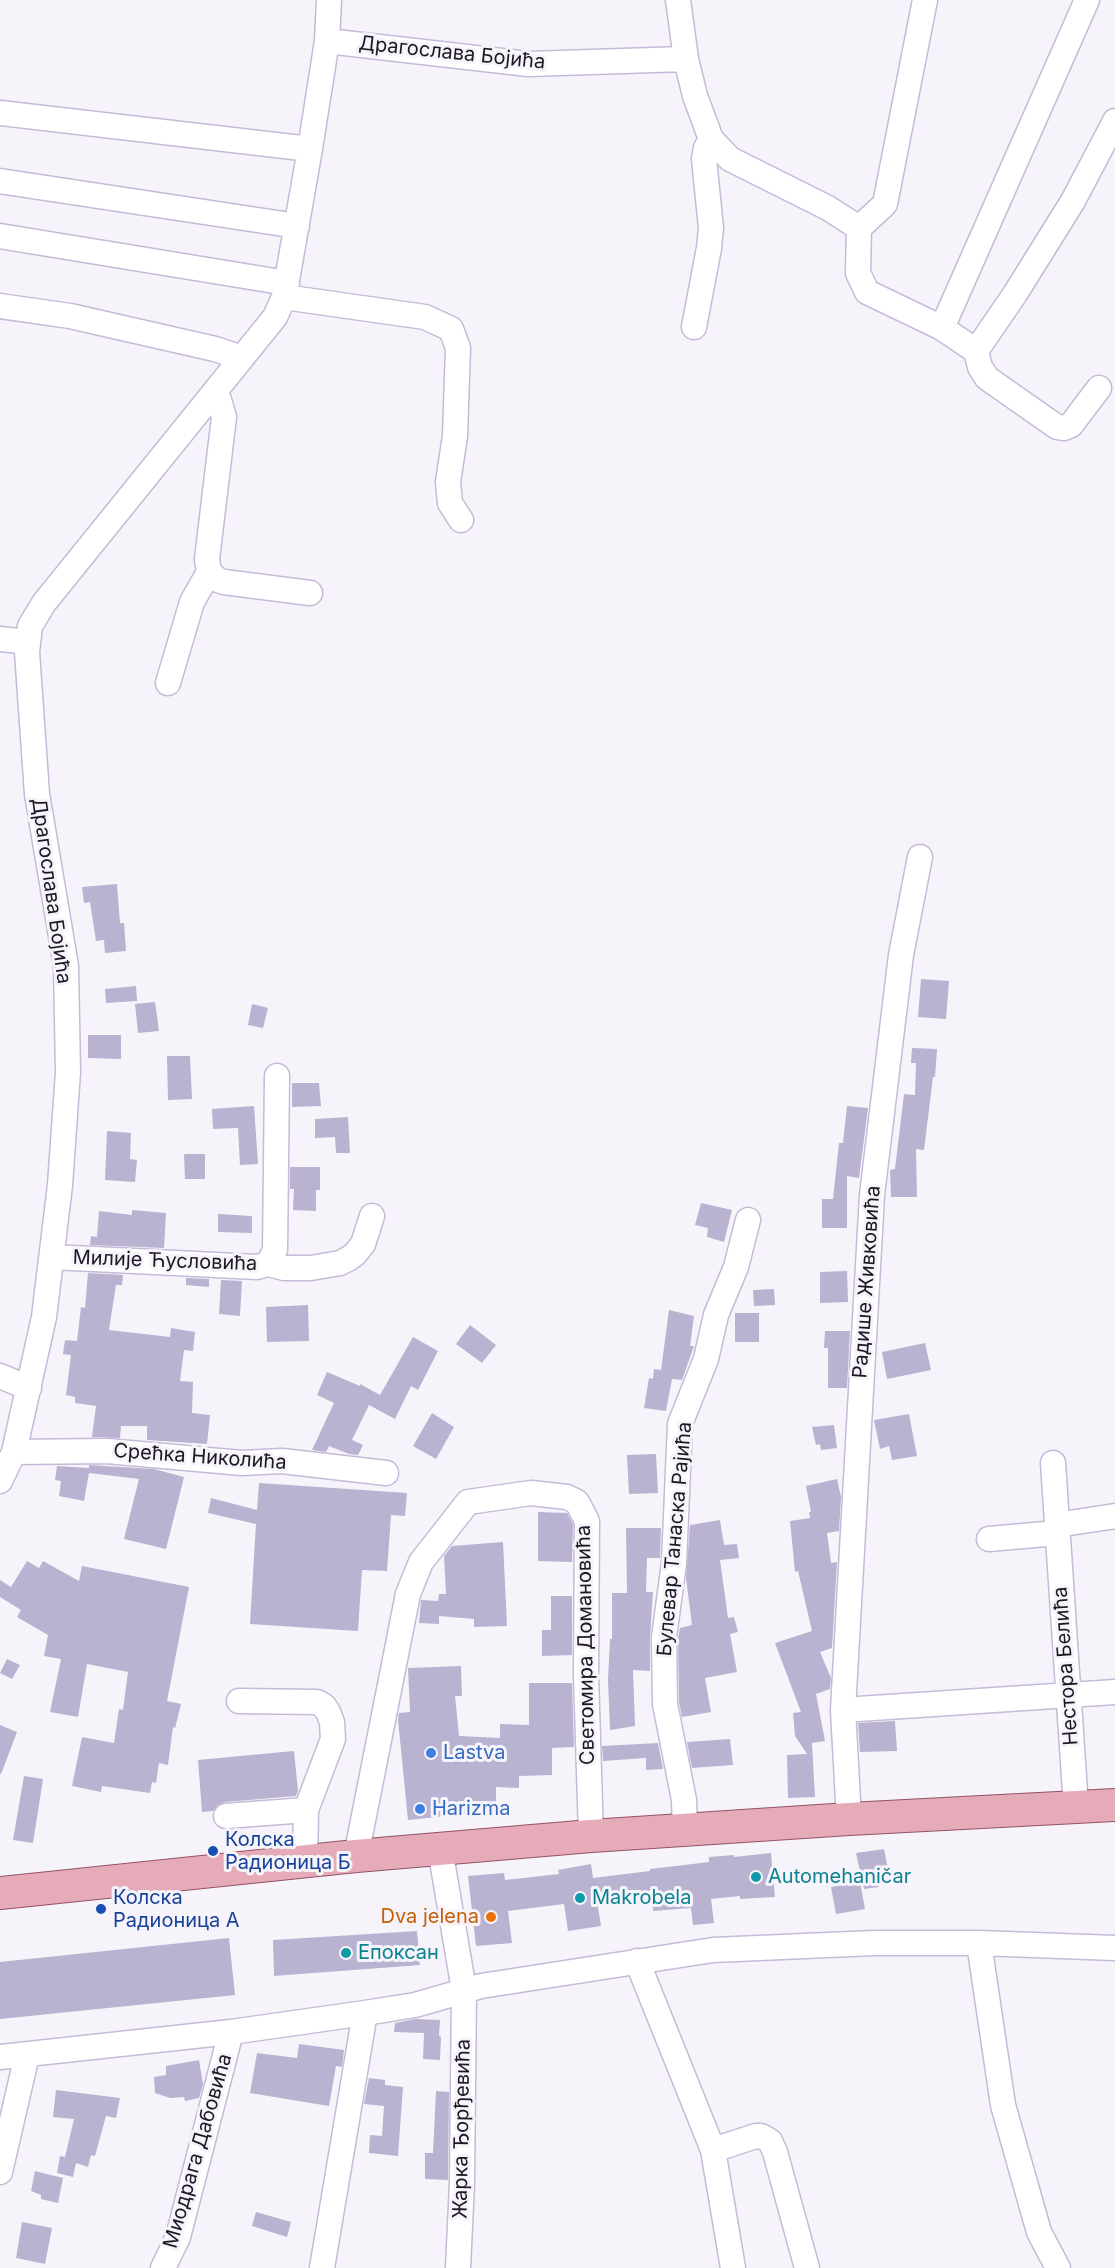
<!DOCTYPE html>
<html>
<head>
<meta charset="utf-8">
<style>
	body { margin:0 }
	canvas { display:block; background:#f6f4fa }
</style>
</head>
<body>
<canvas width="1115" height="2268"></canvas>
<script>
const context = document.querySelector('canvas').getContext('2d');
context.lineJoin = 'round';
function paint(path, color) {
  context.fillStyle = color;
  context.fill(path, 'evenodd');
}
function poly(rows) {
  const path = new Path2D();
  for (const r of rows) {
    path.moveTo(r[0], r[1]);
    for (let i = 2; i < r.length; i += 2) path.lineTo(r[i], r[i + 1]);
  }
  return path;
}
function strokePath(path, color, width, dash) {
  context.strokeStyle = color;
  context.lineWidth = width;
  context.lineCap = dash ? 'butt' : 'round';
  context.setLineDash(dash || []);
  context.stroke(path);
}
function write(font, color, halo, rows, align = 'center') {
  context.font = font + ' Inter,sans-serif';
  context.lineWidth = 6;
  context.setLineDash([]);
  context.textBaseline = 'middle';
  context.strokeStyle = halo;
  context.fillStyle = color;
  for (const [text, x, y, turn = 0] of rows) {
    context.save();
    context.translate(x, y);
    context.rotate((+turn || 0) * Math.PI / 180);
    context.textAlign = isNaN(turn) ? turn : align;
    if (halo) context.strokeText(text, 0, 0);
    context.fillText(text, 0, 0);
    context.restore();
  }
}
paint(poly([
	[117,884,120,923,124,923,126,951,105,953,104,940,96,941,90,902,84,903,82,887],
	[921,979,949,981,946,1019,918,1017],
	[136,986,137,1001,106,1003,105,989],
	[155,1002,159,1031,138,1033,135,1004],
	[252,1004,268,1008,263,1028,248,1025],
	[88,1035,121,1035,121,1059,88,1058],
	[912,1048,937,1049,935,1077,933,1077,924,1150,916,1149,917,1197,891,1197,890,1170,895,1169,904,1094,915,1095,916,1063,911,1063],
	[167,1056,190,1056,192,1099,168,1100],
	[292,1083,319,1083,321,1106,292,1107],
	[254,1106,258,1164,240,1165,238,1128,213,1129,212,1109],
	[847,1106,868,1108,859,1178,847,1176,847,1228,822,1228,822,1199,833,1199,839,1143,843,1143],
	[348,1117,350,1153,336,1153,335,1137,315,1138,315,1119],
	[107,1131,131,1133,130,1159,137,1160,135,1182,105,1180],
	[184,1154,205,1154,205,1179,185,1179],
	[290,1167,320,1167,320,1190,316,1190,316,1211,293,1210,294,1189,290,1189],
	[701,1203,732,1210,724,1242,707,1237,708,1228,695,1225],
	[132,1210,166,1213,164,1248,90,1245,91,1236,97,1237,99,1211,132,1215],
	[218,1214,252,1216,252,1233,218,1232],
	[847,1271,848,1302,820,1303,820,1272],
	[88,1273,123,1275,122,1285,116,1285,109,1330,170,1337,171,1328,195,1332,193,1351,184,1350,180,1381,193,1382,192,1413,210,1415,207,1444,147,1440,147,1426,121,1426,120,1438,92,1437,96,1406,75,1403,75,1397,66,1395,71,1355,63,1354,65,1340,77,1341,81,1307,85,1308],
	[186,1278,209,1279,209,1287,186,1285],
	[221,1280,242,1281,240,1316,219,1314],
	[774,1289,775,1305,754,1306,753,1290],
	[308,1305,309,1341,267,1342,266,1307],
	[669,1310,694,1316,690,1346,694,1346,682,1380,672,1379,666,1411,644,1408,649,1378,653,1379,654,1369,661,1370],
	[735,1313,759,1313,759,1342,735,1342],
	[470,1325,496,1345,482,1363,456,1344],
	[825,1331,850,1331,847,1388,828,1388,828,1348,824,1348],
	[413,1337,438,1351,418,1390,411,1386,395,1419,369,1405,352,1440,363,1445,358,1455,349,1454,329,1446,326,1452,312,1450,334,1403,317,1395,327,1372,360,1386,360,1384,380,1395],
	[925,1343,931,1370,887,1379,882,1352],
	[432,1413,454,1427,436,1459,413,1446],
	[909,1414,917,1456,892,1460,889,1446,880,1449,874,1420],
	[834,1425,837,1448,821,1450,820,1444,816,1445,812,1427],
	[656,1454,658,1493,629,1494,627,1455],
	[89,1465,154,1469,184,1477,166,1549,124,1539,139,1479,89,1473,84,1501,59,1496,61,1481,55,1480,57,1466,89,1468],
	[837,1479,841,1497,839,1531,827,1533,831,1563,837,1562,832,1648,820,1652,831,1678,830,1689,816,1694,825,1741,812,1743,815,1797,788,1798,787,1755,807,1754,795,1736,793,1713,801,1712,775,1643,812,1631,798,1571,795,1572,790,1521,810,1518,809,1512,811,1512,806,1486],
	[259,1483,407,1493,405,1516,391,1515,387,1571,362,1570,358,1631,250,1624,256,1524,208,1513,211,1498,257,1510],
	[538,1512,567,1513,573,1524,572,1562,538,1561],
	[720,1520,724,1545,737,1544,739,1558,720,1560,728,1618,734,1617,738,1632,730,1634,737,1672,705,1678,711,1712,682,1717,679,1702,678,1638,680,1628,692,1625,686,1578,690,1525],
	[626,1528,661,1528,660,1558,647,1558,646,1592,653,1592,650,1637,650,1671,633,1670,635,1726,610,1730,608,1680,610,1639,612,1639,612,1593,627,1593],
	[503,1542,507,1626,474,1627,474,1619,439,1616,439,1624,419,1623,421,1600,438,1601,439,1594,446,1594,444,1556,452,1546],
	[27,1561,39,1568,43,1561,79,1581,82,1566,189,1587,167,1701,181,1704,175,1728,173,1727,168,1765,159,1763,156,1783,152,1782,150,1793,102,1786,101,1792,72,1786,82,1737,114,1743,119,1709,123,1710,128,1672,87,1664,78,1717,50,1712,61,1659,44,1656,48,1635,17,1617,21,1610,0,1597,0,1580,11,1587],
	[551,1596,572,1596,572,1655,542,1656,542,1630,551,1630],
	[7,1659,20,1665,12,1679,0,1673],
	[461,1666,462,1696,455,1696,459,1736,500,1738,500,1724,529,1725,529,1683,572,1683,574,1747,552,1748,552,1775,519,1776,519,1788,496,1787,496,1803,466,1803,467,1814,408,1820,398,1720,399,1713,410,1712,408,1668],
	[895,1721,897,1751,860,1752,858,1723],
	[0,1725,17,1732,1,1774,0,1774],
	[730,1739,733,1765,692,1768,687,1742],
	[658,1743,663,1769,646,1770,646,1758,603,1761,602,1746],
	[294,1751,298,1791,296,1796,225,1802,218,1805,213,1811,202,1812,198,1760],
	[24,1776,43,1779,33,1843,13,1840],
	[884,1849,889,1874,876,1876,879,1887,864,1889,856,1853],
	[771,1853,775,1897,740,1899,740,1896,711,1899,714,1923,693,1925,691,1908,653,1911,652,1896,597,1901,601,1926,568,1931,564,1904,508,1911,512,1943,476,1946,468,1876,504,1873,505,1880,559,1874,558,1870,591,1864,593,1878,650,1871,650,1869,709,1862,709,1857,734,1855,734,1857],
	[860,1882,865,1909,836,1914,831,1887],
	[417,1931,420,1965,274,1976,273,1940],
	[229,1938,235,1995,0,2019,0,1962],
	[416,2019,440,2020,439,2036,441,2037,440,2060,423,2059,424,2033,394,2032,395,2023],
	[299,2044,344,2050,342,2067,336,2066,329,2106,250,2093,257,2053,297,2058],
	[199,2060,203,2084,199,2098,185,2101,184,2097,170,2098,155,2093,154,2077,166,2075,166,2066],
	[369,2078,385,2080,385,2085,403,2087,398,2156,369,2153,370,2135,382,2136,384,2106,364,2104],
	[56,2090,120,2098,116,2118,106,2116,95,2156,91,2155,88,2167,76,2163,73,2177,57,2173,60,2156,65,2157,74,2119,53,2117],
	[436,2091,449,2092,448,2180,425,2179,425,2153,433,2153],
	[35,2171,63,2178,58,2203,41,2199,41,2195,31,2191],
	[256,2212,291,2222,287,2237,252,2226],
	[22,2222,52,2228,45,2264,16,2258]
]), '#b9b2d1');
const minor = poly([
	[678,0,686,59,695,96,711,139,730,159,828,208,859,228,858,273,867,292,942,328,976,351,980,367,987,378,1057,427,1064,428,1071,425,1099,388],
	[327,41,528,64,686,59],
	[0,113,310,149],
	[0,181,297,226],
	[859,228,885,204,925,0],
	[0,236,287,283],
	[284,297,425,317,451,329,458,348,455,436,448,482,450,503,461,520],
	[0,306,70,316,215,349,242,358],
	[694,327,709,248,711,228,704,159,706,148,711,139],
	[942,328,1087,0],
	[976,351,1015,294,1073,201,1115,121],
	[213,394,219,400,224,417,207,559,209,572,218,580,224,582,310,593],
	[0,639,28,642],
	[168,683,192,602,209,572],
	[52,1257,257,1267,268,1264,275,1250,277,1076],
	[268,1264,284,1268,311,1268,340,1263,348,1259,355,1254,363,1244,372,1216],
	[0,1376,29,1388],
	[14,1452,107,1451,242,1463,282,1461,386,1473],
	[1053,1463,1076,1807],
	[0,1481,14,1452,44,1317,60,1185,68,1072,66,966,37,794,27,652,30,626,44,603,275,317,284,297,310,149,327,41,329,0],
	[1056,1525,1115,1516],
	[989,1539,1057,1533],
	[239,1701,317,1702,324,1706,328,1712,332,1722,333,1739,306,1810,305,1862],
	[843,1710,1115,1692],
	[226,1816,306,1810],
	[849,1819,843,1710,872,1195,901,955,920,857],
	[685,1830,684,1800,665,1704,664,1637,674,1563,680,1424,706,1359,716,1315,736,1267,748,1220],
	[440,1849,464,1990,462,2183,458,2268],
	[356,1856,408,1594,421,1562,468,1502,531,1493,567,1497,577,1502,587,1521,586,1675,591,1836],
	[979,1943,1003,2105,1039,2232,1058,2268],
	[637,1961,713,2150,733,2268],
	[0,2057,231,2032,365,2013,415,2005,481,1986,713,1950,874,1943,979,1943,1115,1948],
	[713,2150,756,2136,761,2136,770,2141,775,2152,807,2268],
	[0,2172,27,2055],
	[163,2268,178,2237,231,2032],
	[322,2268,365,2013]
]);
const major = poly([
	[0,1893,356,1856,591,1836,849,1819,1115,1805]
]);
strokePath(minor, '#c6bad8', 27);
strokePath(major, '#935365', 34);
strokePath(minor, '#fff', 24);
strokePath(major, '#e5abb8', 32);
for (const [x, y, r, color] of [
	[431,1753,6,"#3f7fe0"],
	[420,1809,6,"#3f7fe0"],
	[213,1851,6,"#1a4fb4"],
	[756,1877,6,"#0f9aa8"],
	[580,1898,6,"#0f9aa8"],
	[101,1909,6,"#1a4fb4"],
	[491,1917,6,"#e8710a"],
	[346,1953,6,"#0f9aa8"]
]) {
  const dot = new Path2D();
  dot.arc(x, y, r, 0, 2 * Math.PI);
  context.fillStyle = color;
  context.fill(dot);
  strokePath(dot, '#f6f4fa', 2);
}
write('20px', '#1d1823', '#f6f4fa', [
	["Драгослава Бојића",452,53,6],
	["Драгослава Бојића",51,891,82],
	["Милије Ћусловића",165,1261,2],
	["Радише Живковића",867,1282,-86],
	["Срећка Николића",200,1457,4],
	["Булевар Танаска Рајића",675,1539,-85],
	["Светомира Домановића",586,1645,-91],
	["Нестора Белића",1066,1666,-94],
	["Жарка Ђорђевића",462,2129,-89],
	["Миодрага Дабовића",198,2151,-74]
]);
write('20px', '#366cbe', '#f6f4fa', [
	["Lastva",443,1753],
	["Harizma",432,1809]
], 'left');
write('20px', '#164399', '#f6f4fa', [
	["Колска",225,1840],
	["Радионица Б",225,1863],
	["Колска",113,1898],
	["Радионица А",113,1921]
], 'left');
write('20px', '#0d838f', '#f6f4fa', [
	["Automehaničar",768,1877],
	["Makrobela",592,1898],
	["Епоксан",358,1953]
], 'left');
write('20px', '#c56008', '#f6f4fa', [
	["Dva jelena",479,1917]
], 'right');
</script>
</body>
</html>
